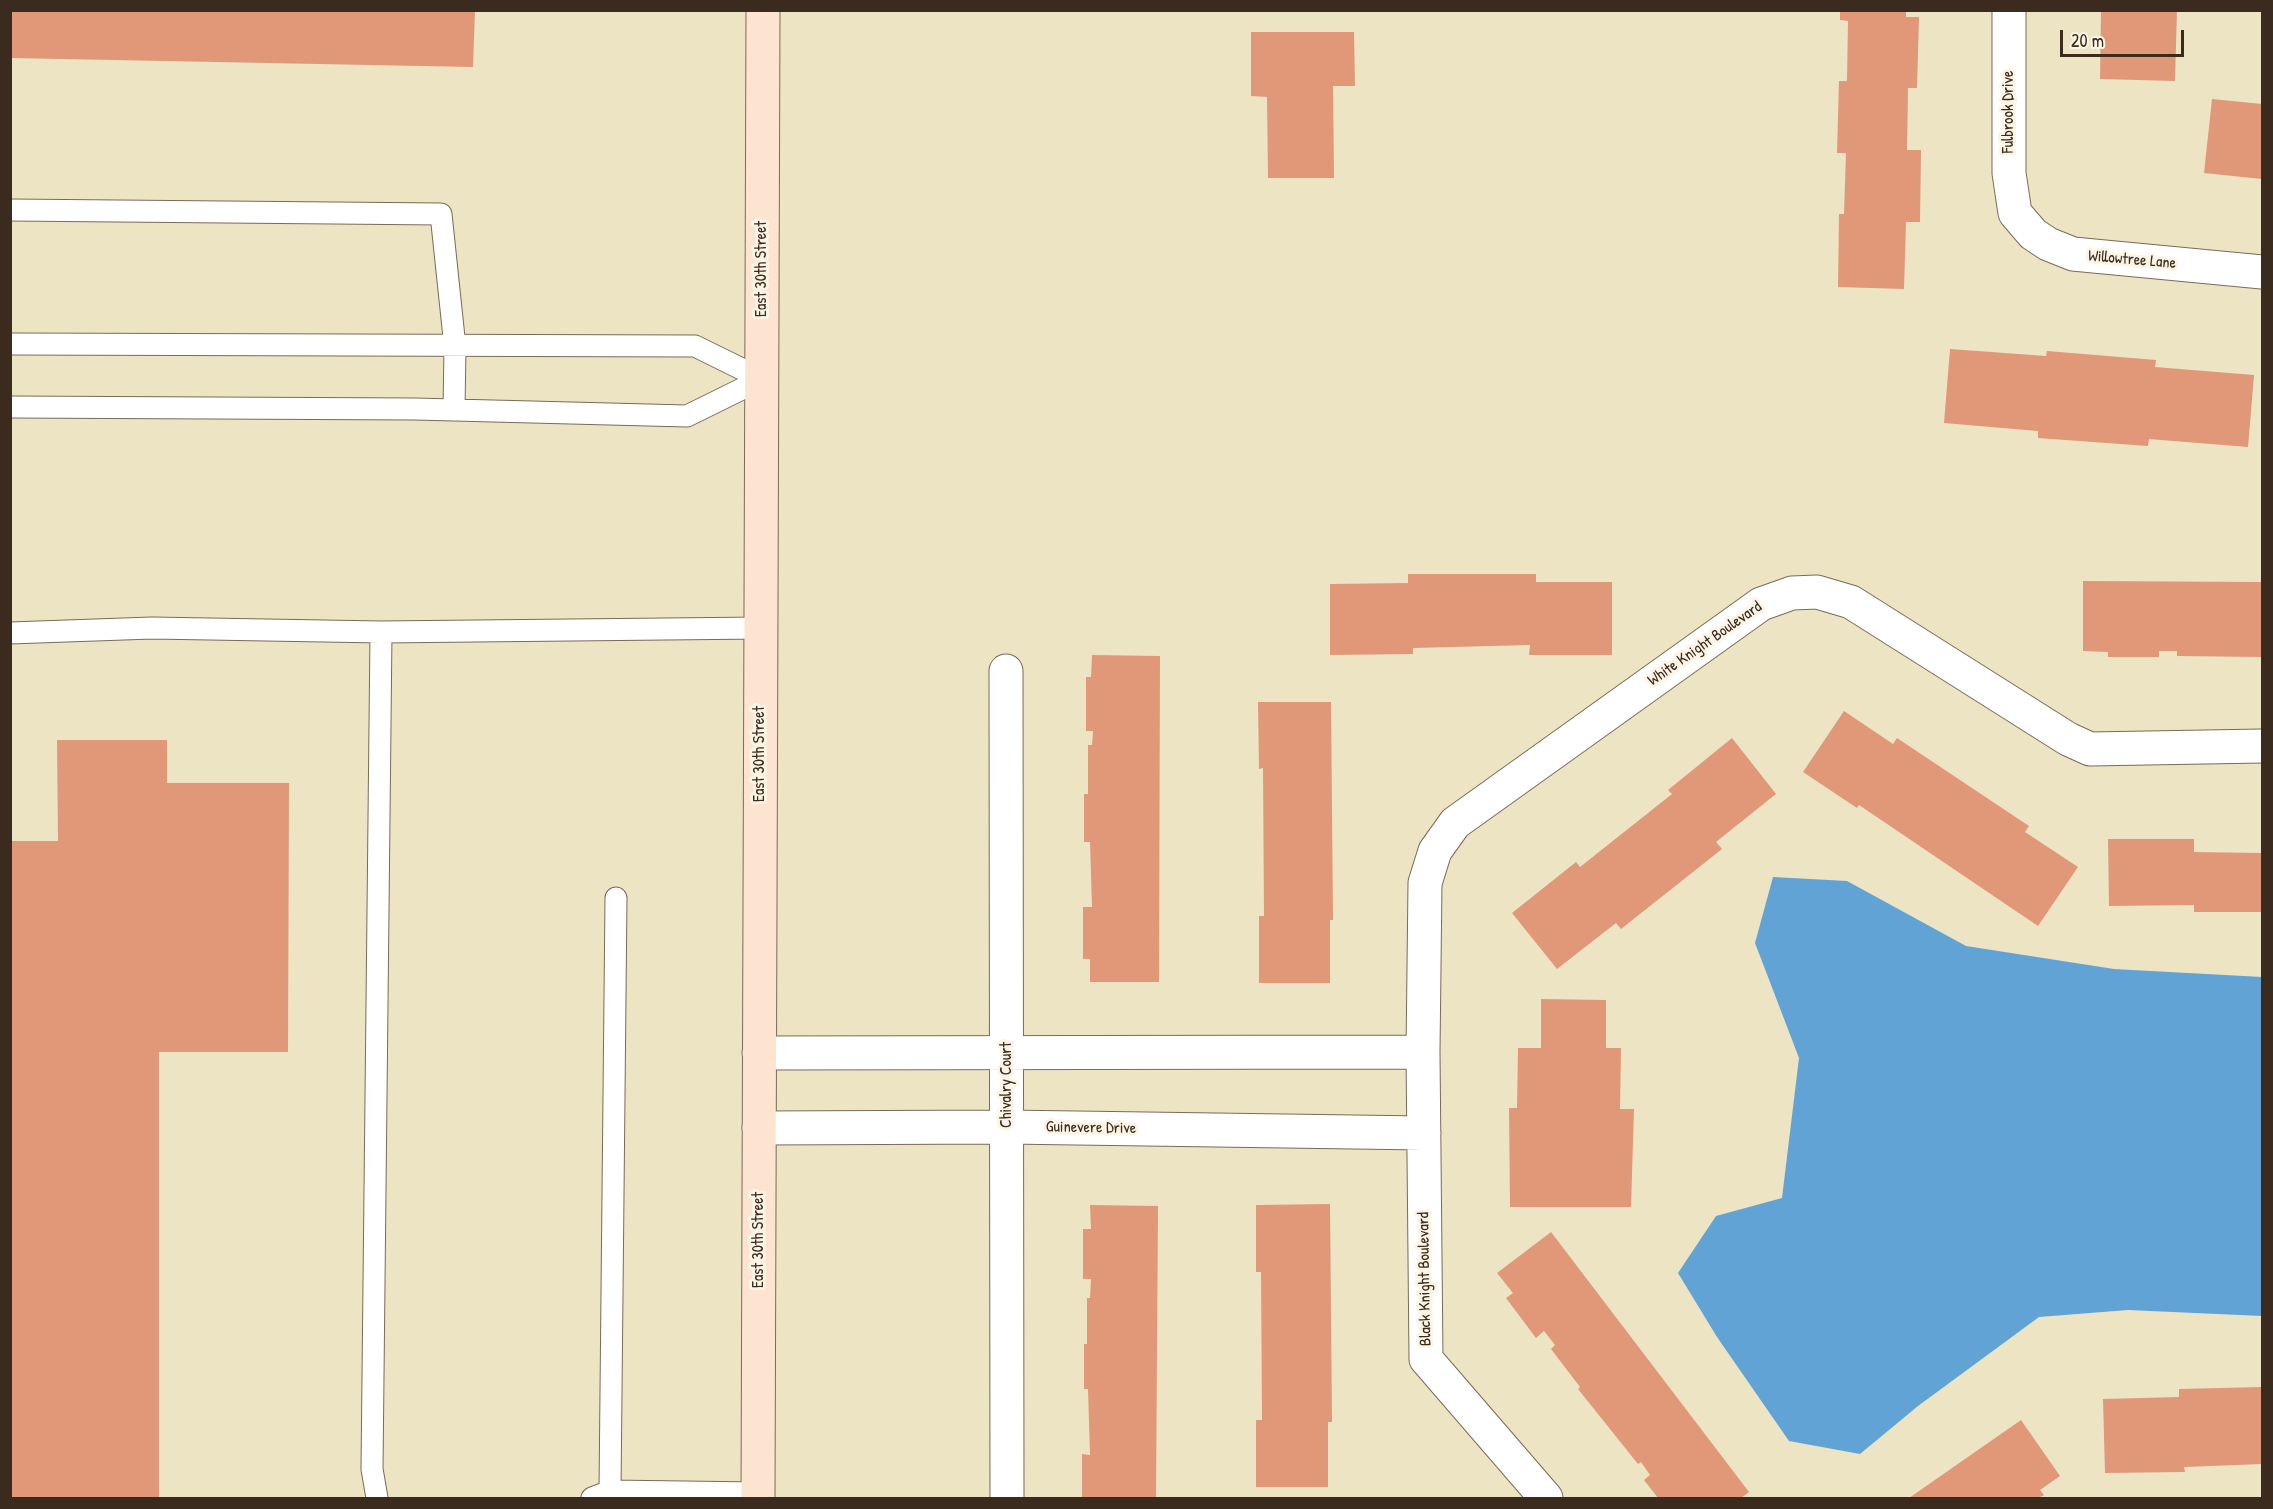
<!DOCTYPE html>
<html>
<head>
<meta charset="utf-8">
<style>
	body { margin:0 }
	#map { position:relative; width:2273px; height:1509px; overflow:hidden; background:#ede4c4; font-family:"Patrick Hand",sans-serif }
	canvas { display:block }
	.frame { position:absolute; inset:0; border:12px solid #3b2a1e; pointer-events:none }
	.scale { position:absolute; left:2060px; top:30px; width:124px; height:27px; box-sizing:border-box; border:3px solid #3b2a1e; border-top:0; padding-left:8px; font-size:18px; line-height:21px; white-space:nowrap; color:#3b2a1e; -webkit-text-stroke:4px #fcf5e5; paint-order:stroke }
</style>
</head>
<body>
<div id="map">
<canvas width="2273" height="1509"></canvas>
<div class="frame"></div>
<div class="scale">20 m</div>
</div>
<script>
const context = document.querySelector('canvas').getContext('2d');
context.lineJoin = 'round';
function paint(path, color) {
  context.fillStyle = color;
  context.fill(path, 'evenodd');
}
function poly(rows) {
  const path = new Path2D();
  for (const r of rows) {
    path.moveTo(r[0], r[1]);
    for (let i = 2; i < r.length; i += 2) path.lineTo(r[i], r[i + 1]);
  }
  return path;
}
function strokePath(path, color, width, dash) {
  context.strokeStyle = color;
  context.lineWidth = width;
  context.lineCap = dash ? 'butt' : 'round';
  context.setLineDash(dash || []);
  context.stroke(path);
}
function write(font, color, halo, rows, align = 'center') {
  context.font = font + ' "Patrick Hand",sans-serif';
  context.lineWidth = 6;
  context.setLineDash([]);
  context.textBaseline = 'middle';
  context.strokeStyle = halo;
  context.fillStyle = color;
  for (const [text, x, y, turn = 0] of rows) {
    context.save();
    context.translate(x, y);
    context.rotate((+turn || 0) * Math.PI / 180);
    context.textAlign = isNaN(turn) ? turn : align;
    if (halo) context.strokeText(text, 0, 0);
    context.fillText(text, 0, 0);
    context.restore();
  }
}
paint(poly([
	[1773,877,1847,881,1966,946,2114,969,2262,977,2262,1316,2128,1310,2039,1317,1918,1406,1860,1454,1789,1441,1717,1337,1678,1273,1716,1216,1782,1198,1799,1058,1755,943]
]), '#61a3d5');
paint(poly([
	[10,10,475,10,473,67,10,58],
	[1840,10,1906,10,1906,17,1919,17,1917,88,1908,88,1907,150,1921,150,1920,222,1906,222,1904,289,1838,287,1839,214,1844,214,1846,153,1837,153,1839,81,1847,81,1848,21,1840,20],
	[2101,10,2177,10,2175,81,2100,79],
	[1251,32,1354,32,1355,86,1333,86,1334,178,1268,178,1267,97,1251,96],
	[2212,99,2262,104,2262,179,2204,173],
	[1950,349,2046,356,2047,351,2156,360,2155,367,2254,375,2248,447,2149,439,2148,446,2038,438,2038,431,1944,423],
	[1408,574,1536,574,1536,582,1612,582,1612,655,1529,655,1530,645,1413,648,1413,654,1330,655,1330,584,1408,583],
	[2083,581,2262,582,2262,657,2177,656,2177,651,2159,651,2159,657,2108,657,2108,652,2083,651],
	[1092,655,1160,656,1159,982,1090,982,1090,959,1083,959,1083,907,1092,907,1090,842,1084,842,1084,794,1088,794,1088,745,1092,745,1093,731,1086,731,1086,677,1091,677],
	[1258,702,1331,702,1333,920,1330,920,1330,983,1259,983,1259,916,1264,916,1263,768,1259,769],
	[1844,711,1893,744,1897,738,2029,826,2025,832,2078,867,2038,926,1859,805,1857,808,1803,772],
	[1732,738,1776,794,1716,842,1722,849,1621,929,1616,923,1557,969,1512,913,1576,862,1580,867,1672,794,1668,790],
	[57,740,167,740,167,783,289,783,288,1052,159,1052,159,1498,10,1498,10,841,58,841],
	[2108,839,2194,839,2194,852,2262,853,2262,912,2194,912,2194,905,2109,906],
	[1541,999,1606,1000,1606,1048,1621,1048,1620,1109,1634,1109,1631,1207,1510,1207,1509,1108,1517,1108,1518,1048,1541,1048],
	[1330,1204,1332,1422,1328,1422,1328,1487,1256,1487,1256,1420,1262,1420,1261,1272,1256,1272,1256,1205],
	[1090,1205,1158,1206,1156,1498,1082,1498,1082,1454,1090,1455,1088,1389,1084,1389,1084,1344,1087,1344,1087,1298,1090,1298,1091,1279,1083,1279,1083,1229,1091,1229],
	[1551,1232,1749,1492,1741,1498,1658,1498,1644,1480,1650,1475,1641,1462,1638,1464,1578,1389,1580,1387,1551,1349,1555,1345,1544,1331,1536,1338,1506,1298,1513,1293,1497,1273],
	[2262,1387,2262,1464,2184,1467,2185,1472,2105,1473,2103,1399,2179,1397,2179,1389],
	[2021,1420,2060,1476,2040,1490,2044,1495,2038,1498,1909,1498]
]), '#e09878');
const service = poly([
	[10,210,441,214,455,347,454,410],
	[10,344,695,346,762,379],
	[10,407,415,409,687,416,762,379],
	[10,633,152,628,381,632,761,628],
	[610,1491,616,898],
	[377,1498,372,1469,381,632],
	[592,1498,610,1491,758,1493]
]);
const minor = poly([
	[2009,10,2009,173,2015,213,2033,234,2048,244,2073,254,2262,272],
	[1006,671,1007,1498],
	[759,1053,1423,1052],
	[759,1128,1007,1127,1424,1133],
	[1546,1498,1426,1359,1423,1052,1425,883,1435,851,1455,823,1761,604,1792,593,1817,592,1851,602,2068,739,2090,749,2262,746]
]);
const secondary = poly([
	[758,1498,763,10]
]);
strokePath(service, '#796b58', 23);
strokePath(minor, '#796b58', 35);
strokePath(secondary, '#796b58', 35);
strokePath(service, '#fff', 21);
strokePath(minor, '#fff', 33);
strokePath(secondary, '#fde4d1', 33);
write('16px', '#3b2a1e', '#fcf5e5', [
	["Fulbrook Drive",2009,112,-90],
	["Willowtree Lane",2132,260,5],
	["East 30th Street",762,269,-90],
	["White Knight Boulevard",1705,644,-35],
	["East 30th Street",760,754,-90],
	["Chivalry Court",1007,1085,-90],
	["Guinevere Drive",1091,1128,1],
	["East 30th Street",759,1240,-90],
	["Black Knight Boulevard",1425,1279,-91]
]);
</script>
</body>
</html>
